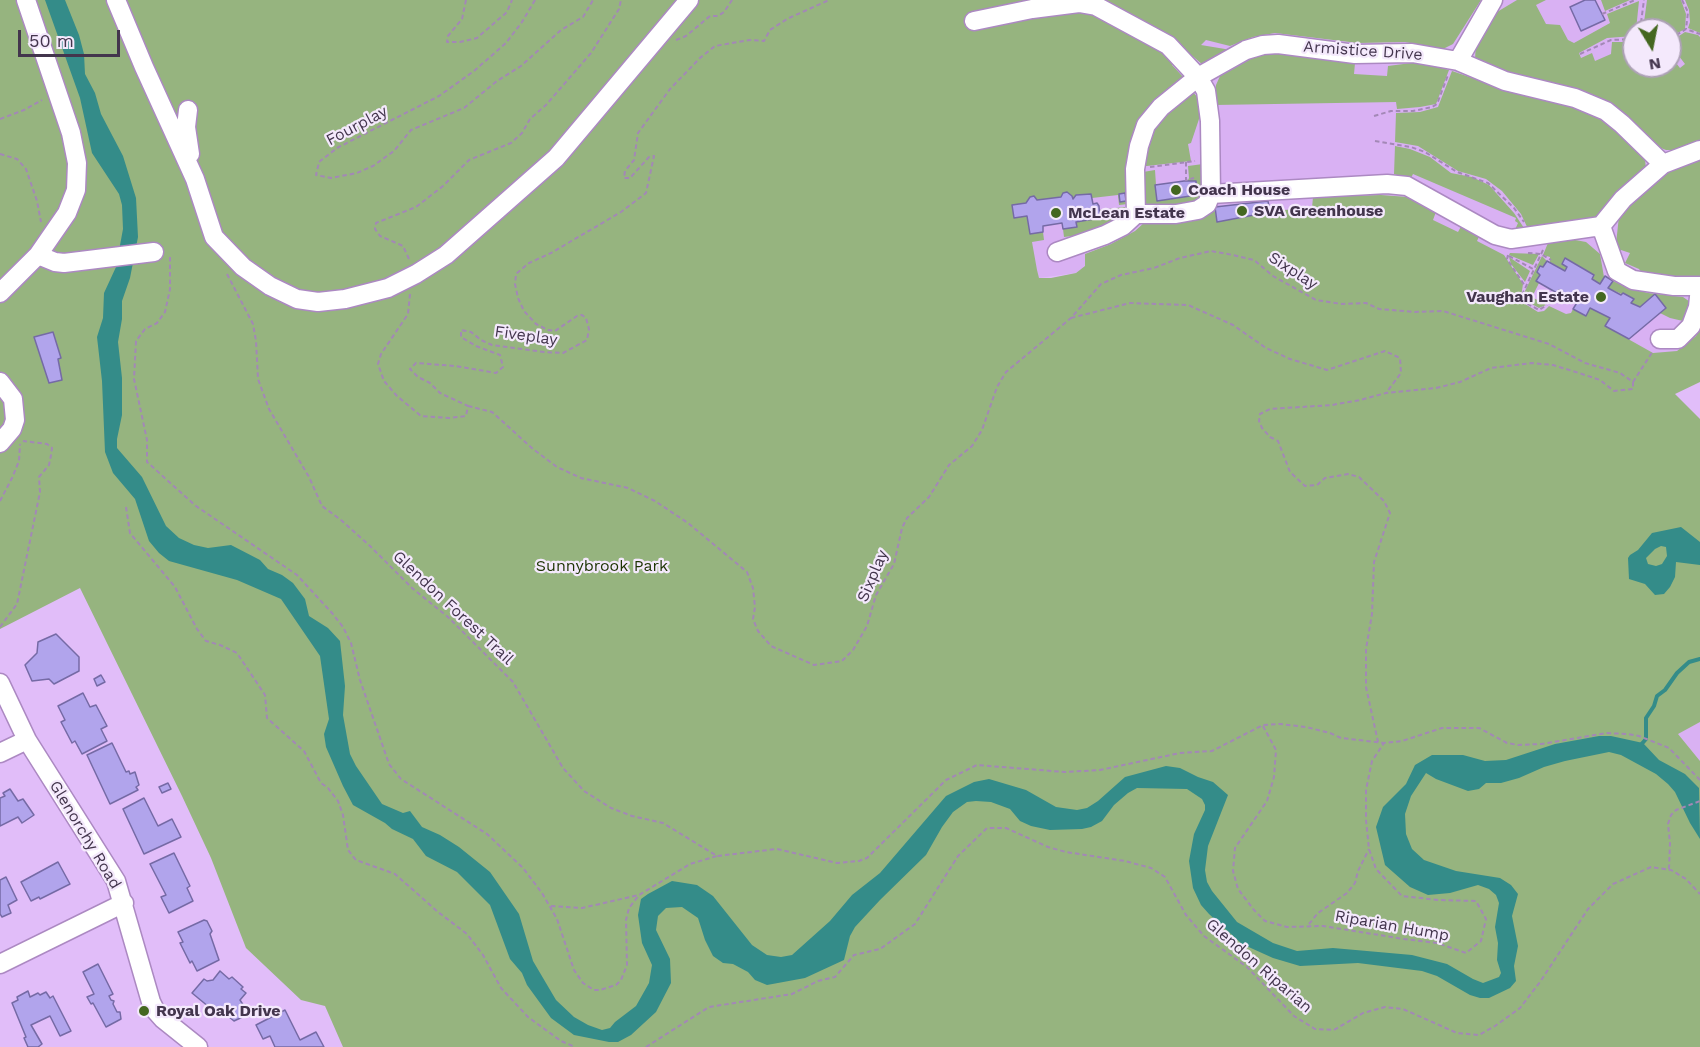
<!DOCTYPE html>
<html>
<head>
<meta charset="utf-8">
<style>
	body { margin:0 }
	#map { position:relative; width:1700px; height:1047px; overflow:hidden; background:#e1bdf9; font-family:"Work Sans",sans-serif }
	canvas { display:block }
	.north { position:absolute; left:1622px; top:18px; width:60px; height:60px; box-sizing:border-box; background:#f4e9fc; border:2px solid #ada1b6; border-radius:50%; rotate:170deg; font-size:16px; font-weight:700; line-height:24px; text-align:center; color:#43354d }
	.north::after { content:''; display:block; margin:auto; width:21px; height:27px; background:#446720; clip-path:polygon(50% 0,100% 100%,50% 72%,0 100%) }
	.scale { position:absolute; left:18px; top:30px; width:102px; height:27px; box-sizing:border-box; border:3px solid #43354d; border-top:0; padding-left:8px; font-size:18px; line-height:21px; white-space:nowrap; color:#43354d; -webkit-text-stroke:4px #f4e9fc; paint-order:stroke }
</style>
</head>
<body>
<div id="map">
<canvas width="1700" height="1047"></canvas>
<div class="north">N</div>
<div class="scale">50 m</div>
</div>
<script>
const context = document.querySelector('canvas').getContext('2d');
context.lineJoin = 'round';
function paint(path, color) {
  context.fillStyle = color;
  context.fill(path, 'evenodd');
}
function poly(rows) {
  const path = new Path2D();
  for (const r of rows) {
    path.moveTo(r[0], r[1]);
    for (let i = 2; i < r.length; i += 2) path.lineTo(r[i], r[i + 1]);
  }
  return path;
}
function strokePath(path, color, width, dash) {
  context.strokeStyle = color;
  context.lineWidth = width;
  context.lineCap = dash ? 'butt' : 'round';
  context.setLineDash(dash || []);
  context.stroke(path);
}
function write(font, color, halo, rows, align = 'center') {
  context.font = font + ' "Work Sans",sans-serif';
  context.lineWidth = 4.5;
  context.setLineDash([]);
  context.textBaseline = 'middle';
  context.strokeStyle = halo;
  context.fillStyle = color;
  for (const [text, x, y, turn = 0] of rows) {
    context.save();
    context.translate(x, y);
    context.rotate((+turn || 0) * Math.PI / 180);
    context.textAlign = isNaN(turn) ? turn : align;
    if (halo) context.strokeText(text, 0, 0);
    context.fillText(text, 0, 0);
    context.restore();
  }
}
paint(poly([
	[1242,0,1700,0,1700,382,1086,266,1076,273,1039,278,965,210,1178,61],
	[1634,30,1670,30,1670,66,1634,66],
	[1700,722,1700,761,1677,733]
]), '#d9b1f3');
paint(poly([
	[0,0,1481,0,1453,44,1443,49,1405,42,1358,43,1275,33,1253,37,1230,46,1206,40,1201,45,1231,50,1203,65,1189,53,1172,65,1184,78,1154,109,1128,204,1119,205,1118,195,1092,198,1091,194,1082,194,1076,195,1073,199,1067,192,1063,193,1061,197,1037,200,1034,197,1030,197,1026,203,1012,205,1014,217,1027,216,1030,233,1043,232,1044,240,1032,242,1037,270,1039,278,1051,278,1076,273,1085,266,1085,254,1111,244,1135,231,1145,222,1202,216,1215,211,1217,221,1243,218,1243,216,1269,212,1270,211,1312,208,1313,197,1381,195,1408,197,1437,209,1433,220,1458,232,1464,221,1482,230,1477,241,1504,255,1523,284,1521,297,1522,302,1538,312,1544,311,1549,306,1566,314,1571,313,1573,309,1585,316,1590,308,1610,318,1605,326,1653,353,1677,351,1696,336,1700,327,1700,382,1675,394,1700,419,1700,722,1678,734,1700,761,1700,1047,343,1047,325,1006,301,1000,246,948,211,858,182,796,80,588,0,629],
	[1517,0,1546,0,1536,5,1546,24,1560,25,1568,40,1574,43,1610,23,1607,14,1639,1,1636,30,1634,30,1634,36,1607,38,1579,53,1581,58,1592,53,1595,61,1611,54,1612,42,1634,42,1632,48,1634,66,1670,66,1670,43,1676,63,1680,68,1685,64,1676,52,1673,40,1685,32,1698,35,1700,37,1700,146,1681,150,1666,150,1658,147,1617,109,1482,67,1475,60,1476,40,1492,15],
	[1601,0,1630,0,1605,11],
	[1647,0,1681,0,1686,14,1685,29,1670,37,1670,30,1643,30],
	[1685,0,1700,0,1700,33,1688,28,1690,22,1689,10],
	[1281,53,1355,63,1354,74,1387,76,1388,66,1419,62,1449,70,1436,104,1420,107,1397,109,1396,102,1214,105,1216,85,1220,76,1256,56],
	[1452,71,1499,87,1551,96,1604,119,1645,159,1646,169,1599,219,1529,231,1521,214,1502,191,1486,179,1458,171,1418,146,1395,142,1396,113,1420,112,1438,107],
	[1193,92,1198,98,1200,105,1199,119,1191,143,1188,144,1191,161,1138,167,1145,141,1164,113],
	[1395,146,1410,149,1430,157,1451,173,1472,177,1489,185,1514,213,1526,231,1514,232,1518,223,1515,221,1516,218,1413,174,1410,180,1394,174],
	[1700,160,1700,277,1643,275,1639,269,1625,263,1630,253,1621,250,1618,255,1616,244,1619,216,1646,187,1671,171,1691,162],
	[1203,164,1208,194,1196,206,1144,208,1143,172,1155,170,1157,200,1166,200,1197,195,1196,181,1187,182,1189,178,1188,166],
	[1125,207,1118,220,1088,234,1064,237,1063,229,1076,227,1076,222,1100,218,1099,210],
	[1570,239,1586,242,1600,254,1604,277,1600,284,1592,279,1582,268,1565,258,1562,264,1567,267,1565,271,1550,262,1550,257,1543,255,1548,243],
	[1510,253,1539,254,1533,265,1509,255],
	[1542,256,1547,261,1543,267,1540,267,1537,272,1540,275,1536,281,1539,283,1532,297,1546,305,1539,308,1528,302,1524,293],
	[1509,257,1530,271,1525,282,1511,264],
	[1613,281,1629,288,1648,293,1683,297,1693,304,1688,319,1683,321,1670,318,1660,313,1655,295,1640,307,1631,303,1633,299,1608,288]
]), '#96b47f');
paint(poly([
	[45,0,65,0,79,35,84,54,85,74,95,93,101,114,123,156,136,198,138,237,130,278,122,301,122,319,118,342,122,378,122,415,117,439,117,448,142,477,166,526,179,538,194,545,208,548,231,545,260,560,268,569,282,575,293,583,305,599,309,616,328,628,340,641,345,686,343,715,350,754,356,766,382,804,403,813,410,811,422,827,440,835,459,847,490,872,519,914,533,961,556,1000,574,1017,588,1025,602,1030,610,1028,615,1022,636,1006,649,983,652,965,642,943,638,915,641,899,648,894,672,881,697,885,713,896,752,945,767,955,781,957,792,955,830,921,852,895,880,873,946,796,974,782,989,779,1026,790,1056,807,1077,810,1087,808,1098,801,1125,777,1166,766,1180,768,1198,777,1213,782,1228,795,1208,846,1205,870,1207,882,1212,891,1237,922,1273,943,1297,951,1333,948,1412,955,1447,964,1473,979,1483,983,1499,977,1501,973,1497,960,1498,943,1495,927,1499,903,1496,895,1489,889,1478,885,1450,893,1428,895,1410,887,1385,865,1376,827,1383,807,1406,784,1415,765,1432,755,1463,755,1485,761,1506,760,1555,744,1599,736,1611,736,1643,743,1659,760,1685,774,1699,788,1700,839,1690,823,1675,792,1668,784,1656,774,1621,755,1609,752,1565,761,1544,767,1519,778,1501,783,1486,783,1479,789,1468,791,1436,779,1426,773,1411,796,1405,814,1406,834,1412,849,1424,860,1456,871,1500,878,1511,885,1518,894,1512,916,1518,946,1514,966,1516,981,1510,988,1489,998,1480,998,1470,995,1437,976,1422,971,1358,963,1300,966,1273,958,1242,944,1209,914,1201,905,1193,888,1189,861,1194,834,1205,810,1205,805,1202,799,1187,789,1137,788,1128,793,1114,805,1102,821,1091,827,1082,829,1050,830,1031,826,1020,821,1010,809,991,802,976,801,967,802,953,812,942,827,926,855,880,900,855,927,850,936,844,960,805,978,767,985,755,980,748,972,733,964,723,963,713,956,705,940,698,918,682,907,666,908,658,916,656,930,670,959,671,983,656,1012,631,1035,618,1042,609,1042,574,1035,551,1018,527,985,522,973,510,959,490,905,457,872,426,856,413,839,392,829,385,823,353,805,343,786,326,747,324,734,329,719,320,656,281,599,237,580,169,561,159,553,149,541,135,499,113,473,105,452,102,381,97,337,103,318,104,293,116,267,123,229,122,205,119,194,92,153,80,98],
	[1681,527,1700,542,1700,565,1676,562,1675,577,1670,587,1664,594,1655,595,1645,584,1629,579,1628,558,1630,555,1638,550,1652,533],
	[1661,546,1666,547,1667,556,1662,564,1656,566,1648,564,1646,558,1655,549]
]), '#348c89');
strokePath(poly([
	[1639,747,1646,739,1646,718,1654,706,1657,696,1665,690,1677,673,1689,662,1700,659]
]), '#348c89', 4);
const building = poly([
	[1585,0,1595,0,1605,20,1581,31,1570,7,1585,0],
	[1184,181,1196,181,1197,195,1157,201,1155,185,1184,181],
	[1067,192,1072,196,1073,199,1076,195,1091,194,1093,204,1097,203,1099,206,1100,218,1076,222,1077,227,1063,229,1062,223,1043,226,1043,232,1030,234,1027,216,1014,218,1012,205,1026,203,1030,197,1034,196,1037,200,1061,197,1063,193,1067,192],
	[1125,193,1126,201,1120,202,1119,194,1125,193],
	[1268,201,1270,212,1217,222,1215,207,1268,201],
	[1565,258,1594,275,1592,279,1600,284,1605,276,1613,281,1608,288,1621,295,1623,293,1634,299,1631,303,1640,307,1655,294,1666,308,1629,339,1605,326,1610,318,1590,308,1586,316,1573,309,1578,301,1559,290,1557,293,1536,281,1540,275,1537,272,1540,266,1543,267,1547,261,1565,271,1567,267,1562,264,1565,258],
	[53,332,61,358,58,359,62,380,49,383,34,337,53,332],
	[56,634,79,657,79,671,54,684,49,679,32,681,25,665,37,653,38,642,56,634],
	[101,675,105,682,97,686,94,679,101,675],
	[83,693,90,707,96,705,107,726,101,729,107,741,82,754,75,741,72,743,61,722,65,720,58,706,83,693],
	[112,743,126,772,129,771,130,774,135,772,139,785,136,787,138,790,110,804,87,755,112,743],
	[168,783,171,789,162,793,159,787,168,783],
	[10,789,18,801,23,799,34,815,22,823,18,817,0,826,0,798,5,796,3,793,10,789],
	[144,798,158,826,172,819,181,837,144,854,123,809,144,798],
	[174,853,190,886,187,888,193,901,169,913,161,897,166,895,150,864,174,853],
	[58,862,70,884,40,899,39,897,31,901,21,882,58,862],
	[6,877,17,900,8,905,11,913,2,917,0,914,0,880,6,877],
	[204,920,207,921,212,931,210,934,219,960,197,971,192,961,190,963,180,943,183,942,178,932,204,920],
	[98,964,113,994,109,996,111,1000,114,1001,113,1004,117,1012,120,1012,121,1019,106,1027,93,1003,91,1004,87,997,94,994,83,972,98,964],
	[220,971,229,979,232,977,243,987,241,989,246,993,240,1000,249,1014,234,1021,218,1008,215,1012,192,993,204,979,207,981,213,980,220,971],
	[28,991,30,997,38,993,40,995,46,992,50,998,53,996,71,1031,60,1036,50,1016,31,1025,42,1044,38,1047,28,1047,24,1038,26,1037,12,1003,18,1000,17,997,28,991],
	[285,1010,300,1040,316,1032,324,1047,275,1047,270,1036,263,1039,256,1025,285,1010]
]);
paint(building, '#b1a4ec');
strokePath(building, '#756aa5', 1.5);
const minor = poly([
	[116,0,144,67,195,179,214,237,243,267,270,286,297,299,318,302,345,299,388,288,416,274,446,255,556,158,689,0],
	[974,21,1032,9,1079,3,1096,6,1168,45,1198,77,1206,91,1210,121,1211,194],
	[1458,61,1493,0],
	[188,110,186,127,190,154],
	[1136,214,1135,169,1139,146,1146,125,1161,107,1198,77,1246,50,1263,45,1278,44,1355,54,1412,53,1458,61,1505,81,1575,98,1606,111,1622,124,1663,164,1700,150],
	[1601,226,1617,271,1633,280,1674,286,1700,286],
	[1057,252,1105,235,1123,226,1136,214,1176,214,1198,210,1207,204,1211,194,1387,184,1407,186,1495,235,1511,239,1601,226,1623,199,1663,164],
	[38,255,55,262,64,263,154,252],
	[0,293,38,255,67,213,76,190,77,163,71,133,26,0],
	[1660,339,1678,339,1691,326,1698,307,1700,287],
	[0,382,13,399,15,420,12,429,0,443],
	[0,683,27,740,116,881,151,1002,155,1010,163,1019,198,1047],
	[0,753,27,740],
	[0,964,124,903]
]);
strokePath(minor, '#ac89c2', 21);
strokePath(poly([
	[466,0,462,19,448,36,447,42,460,42,477,38,507,12,512,0],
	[535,0,522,22,506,43,474,71,439,96,337,148,319,162,316,175,331,178,357,173,373,166,394,151,411,130,464,108,497,81,521,66,561,30,583,17,593,0],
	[1682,0,1688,12,1686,29],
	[1602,14,1635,0],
	[1640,30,1644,0],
	[1670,39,1686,29,1700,34],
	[676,40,686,36,710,16,718,16,724,12,732,0],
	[1580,54,1611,40,1634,39],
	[1374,116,1391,111,1413,111,1432,107,1437,104,1448,75],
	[0,119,24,110,42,100],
	[1375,141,1411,147,1425,152,1457,172,1488,183,1514,208,1524,222],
	[0,154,17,159,26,169,37,201,41,222],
	[1186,162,1186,180,1194,178],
	[1150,167,1195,161],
	[1543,250,1522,295,1526,303,1539,310,1547,305],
	[1528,253,1541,254,1551,260],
	[1508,255,1507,259,1525,286],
	[1509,256,1533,269],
	[170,257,170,289,165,312,157,323,145,329,136,341,134,379,147,440,147,462,196,506,297,575,332,613,343,627,351,643,360,680,389,764,401,779,487,834,523,868,542,893,557,919,574,970,583,983,594,990,600,990,616,985,621,980,627,965,626,920,629,908,639,895,690,864,717,856],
	[409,259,403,246,380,236,375,229,376,223,416,207,443,186,469,160,511,143,522,133,530,119,546,105,591,53,619,9,621,0],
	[227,274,253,324,256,341,258,379,269,409,309,477,322,506,341,520,370,546,412,588,448,617,513,682,563,768,584,791,611,808,632,816,663,823,717,856,777,849,837,863,859,861,867,858,946,780,977,765,1065,772,1100,770,1180,753,1212,751,1263,725,1280,724,1306,727,1330,733,1341,738,1384,743,1402,741,1442,728,1479,728,1507,743,1518,745,1541,744,1606,733,1627,734,1639,736,1669,748,1700,780],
	[410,294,408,314,381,354,378,364,384,381,397,396,421,416,449,418,466,416,468,406,440,393,430,383,418,377,410,369,416,363,455,366,496,373,503,367,500,355,476,346,461,337,461,330,471,332,481,340,492,345,544,352,563,353,587,340,589,329,586,318,582,315,577,316,555,331,548,330,536,324,524,311,518,298,515,284,516,274,529,263,551,253,621,212,646,193,654,156,649,157,630,178,624,178,625,171,634,160,638,133,670,89,700,58,715,46,750,40,764,41,770,30,787,19,829,0],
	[1071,318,1130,303,1188,305,1233,325,1266,348,1290,359,1327,370,1385,351,1400,358,1401,373,1386,393],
	[1633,382,1653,351],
	[468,406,492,412,533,449,557,467,581,478,628,488,655,501,688,523,747,572,753,588,755,607,753,619,758,631,771,646,814,665,842,661,853,650,867,626,876,595,894,564,902,528,907,518,929,497,949,465,972,446,982,430,997,387,1006,372,1071,318,1101,284,1121,275,1154,268,1180,258,1211,251,1233,255,1254,260,1273,276,1316,300,1342,304,1366,303,1379,309,1415,312,1443,311,1549,344,1585,363,1620,373,1633,382,1633,389,1614,391,1600,380,1579,373,1553,365,1532,363,1491,368,1460,382,1436,388,1386,393,1360,400,1332,405,1270,409,1260,414,1259,421,1262,428,1270,437,1278,441,1290,472,1305,486,1317,485,1325,478,1348,474,1359,477,1384,501,1390,513,1374,562,1372,614,1366,649,1366,687,1378,742],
	[0,501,12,478,19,461,20,444],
	[126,507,130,533,175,587,197,629,206,641,220,645,237,653,265,695,267,718,304,751,321,783,328,788,338,801,343,815,348,850,356,860,395,874,438,912,467,934,483,955,501,988,528,1017,561,1041,575,1047],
	[0,627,17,604,40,492,39,477,49,465,51,455,52,448,47,444,23,441],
	[1263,726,1276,750,1274,777,1267,801,1235,848,1233,871,1238,889,1254,910,1265,921,1287,927,1323,926,1404,939,1437,943,1466,953,1481,941,1486,919,1476,901,1438,900,1402,896,1376,869,1369,849,1366,820,1366,790,1372,761,1384,743],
	[1669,869,1670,843,1668,824,1671,815,1676,810,1700,801],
	[551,906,582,908,639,895],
	[1309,924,1318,913,1347,893,1355,883,1358,871,1369,849],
	[646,1047,709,1007,792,994,818,981,835,977,854,955,880,949,915,924,958,856,987,828,1006,828,1048,847,1066,852,1125,861,1151,868,1165,877,1186,915,1204,936,1247,967,1294,1016,1315,1029,1334,1030,1363,1013,1385,1007,1403,1009,1457,1033,1479,1035,1495,1026,1520,1008,1540,982,1588,909,1613,884,1651,867,1671,870,1686,879,1700,894]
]), '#a388b6', 2, [4.5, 3]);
strokePath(minor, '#fff', 18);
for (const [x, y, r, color] of [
	[1176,190,6,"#446720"],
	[1242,211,6,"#446720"],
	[1056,213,6,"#446720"],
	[1601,297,6,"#446720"],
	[144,1011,6,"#446720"]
]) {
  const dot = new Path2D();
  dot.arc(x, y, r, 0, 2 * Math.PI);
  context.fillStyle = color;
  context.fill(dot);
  strokePath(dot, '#f4e9fc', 2);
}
write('16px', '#43354d', '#f4e9fc', [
	["Armistice Drive",1363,51,4],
	["Fourplay",357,126,-28],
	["Sixplay",1293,271,33],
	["Fiveplay",526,336,8],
	["Sixplay",873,576,-67],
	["Glendon Forest Trail",453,608,43],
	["Glenorchy Road",85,835,59],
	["Riparian Hump",1392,926,10],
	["Glendon Riparian",1259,966,41]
]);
write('bold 16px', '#43354d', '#f4e9fc', [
	["Coach House",1188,190],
	["SVA Greenhouse",1254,211],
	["McLean Estate",1068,213],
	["Vaughan Estate",1589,297,"right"],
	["Royal Oak Drive",156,1011]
], 'left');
write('16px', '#1d3402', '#f4e9fc', [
	["Sunnybrook Park",602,566]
]);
</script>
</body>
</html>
